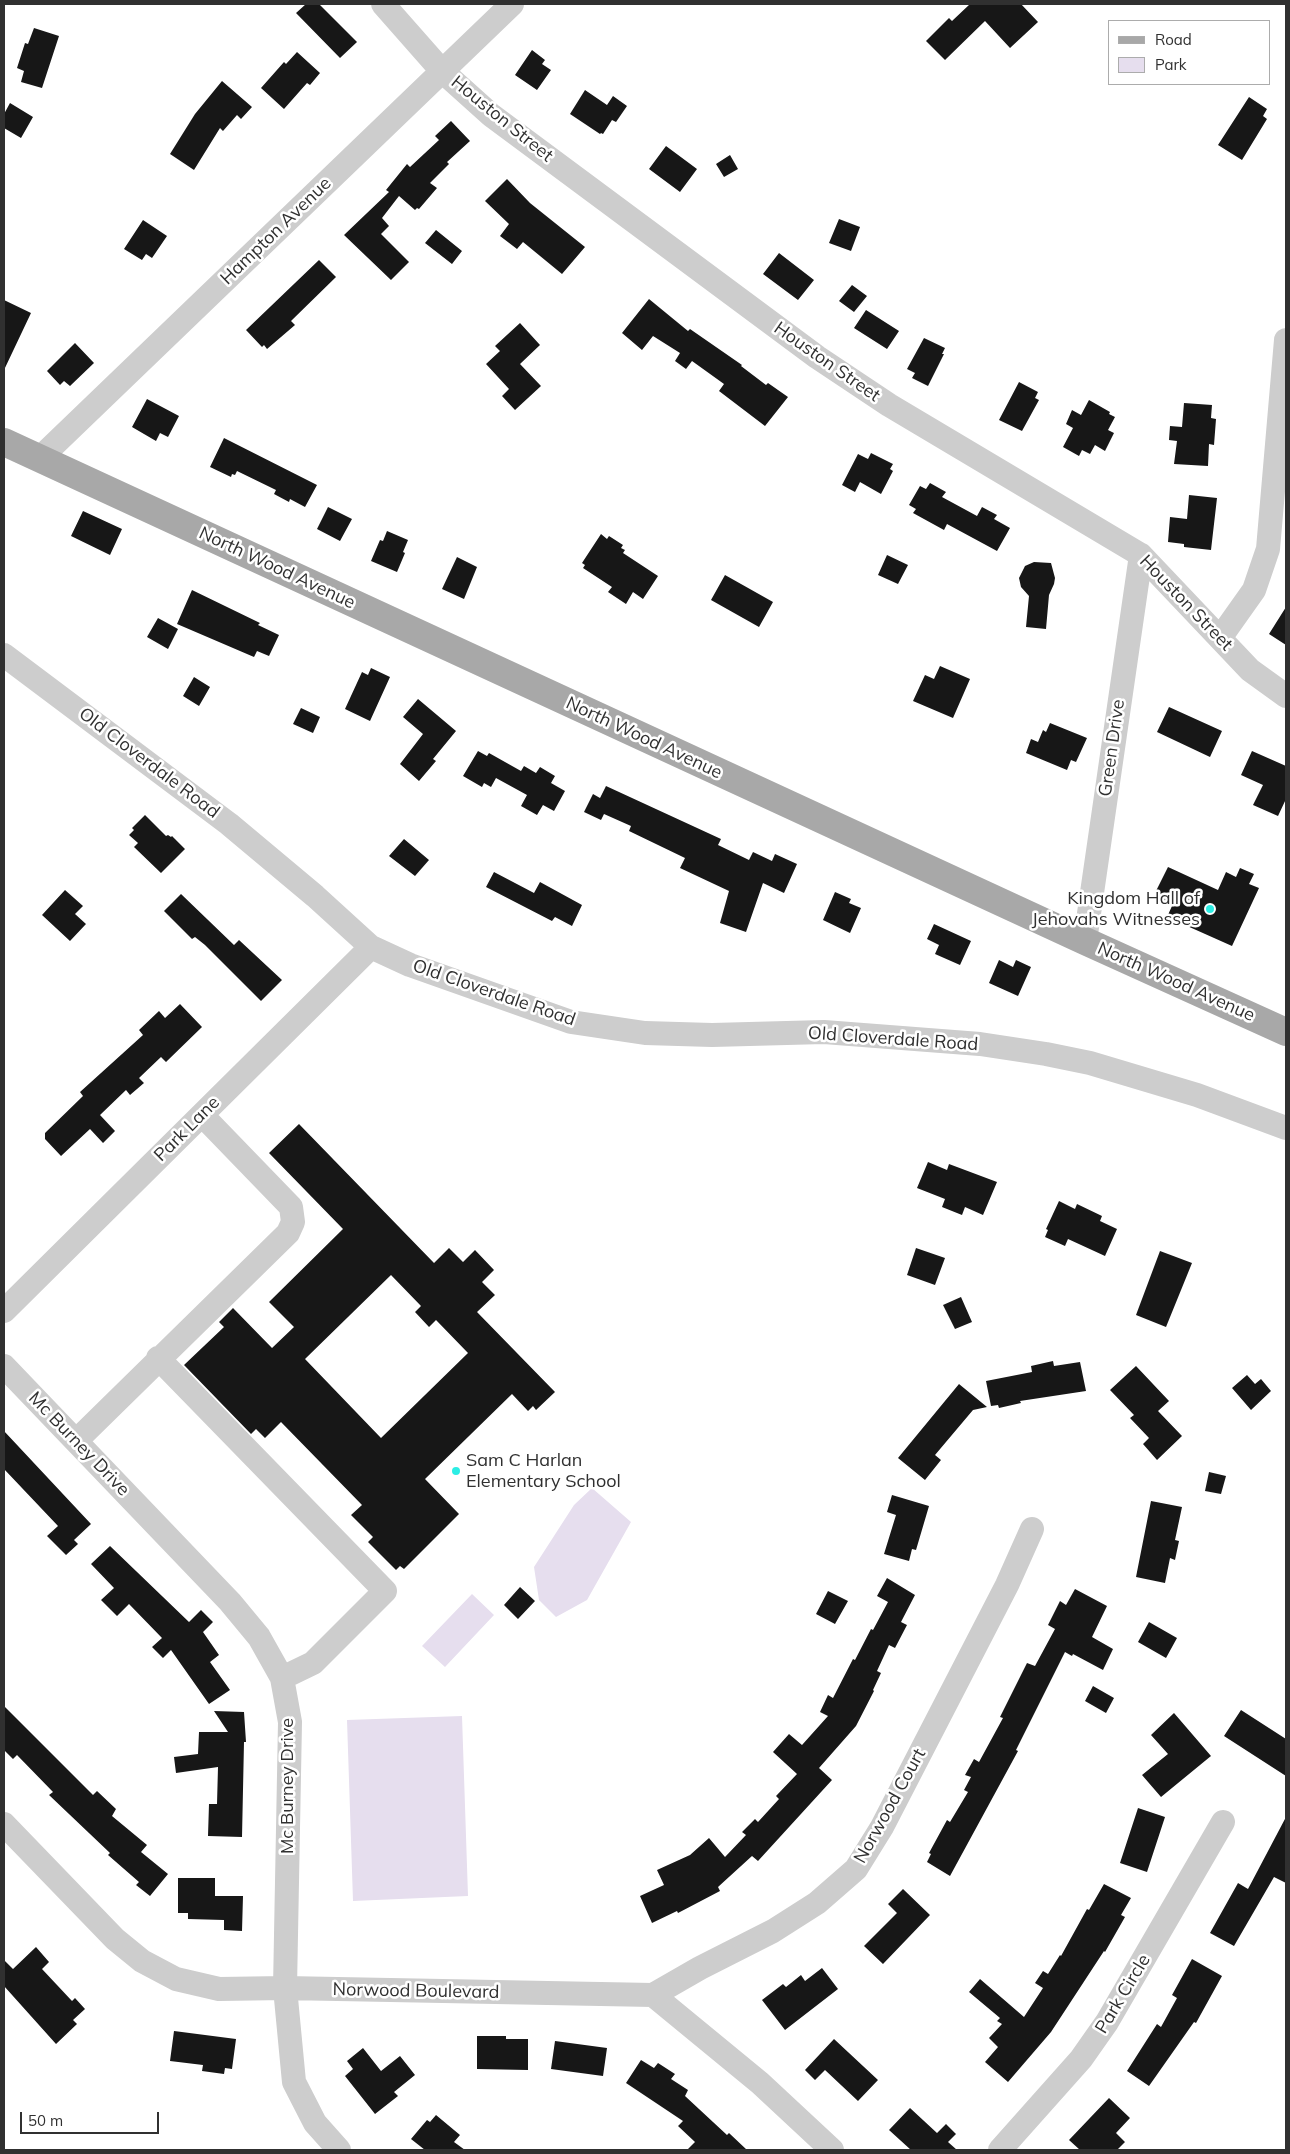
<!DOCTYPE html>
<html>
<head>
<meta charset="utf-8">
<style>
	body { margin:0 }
	#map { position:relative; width:1290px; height:2154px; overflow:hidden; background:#fff; font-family:Mulish,sans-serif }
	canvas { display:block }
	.frame { position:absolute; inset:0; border:5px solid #303030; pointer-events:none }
	.legend { position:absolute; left:1108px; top:20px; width:162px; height:65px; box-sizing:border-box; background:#fff; border:1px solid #acacac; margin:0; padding:6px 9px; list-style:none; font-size:15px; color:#303030 }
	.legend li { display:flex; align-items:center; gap:10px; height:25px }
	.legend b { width:25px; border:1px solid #acacac }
	.scale { position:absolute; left:20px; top:2112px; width:139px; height:22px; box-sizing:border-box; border:2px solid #303030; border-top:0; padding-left:6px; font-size:15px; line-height:18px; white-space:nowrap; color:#303030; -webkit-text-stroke:4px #fff; paint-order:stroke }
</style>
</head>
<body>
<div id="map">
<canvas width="1290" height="2154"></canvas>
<div class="frame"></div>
<ul class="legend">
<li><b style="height:6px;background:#a8a8a8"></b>Road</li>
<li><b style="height:14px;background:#e6deee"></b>Park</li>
</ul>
<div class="scale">50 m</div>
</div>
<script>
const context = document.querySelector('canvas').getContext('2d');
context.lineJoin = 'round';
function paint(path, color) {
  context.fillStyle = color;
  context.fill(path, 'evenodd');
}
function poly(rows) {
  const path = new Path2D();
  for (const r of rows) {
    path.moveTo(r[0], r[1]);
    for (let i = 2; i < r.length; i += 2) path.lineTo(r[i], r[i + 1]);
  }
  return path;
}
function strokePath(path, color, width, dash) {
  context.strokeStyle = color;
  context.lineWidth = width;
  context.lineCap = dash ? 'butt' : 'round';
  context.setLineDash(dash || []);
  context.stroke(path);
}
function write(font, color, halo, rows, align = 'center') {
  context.font = font + ' Mulish,sans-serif';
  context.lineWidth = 5;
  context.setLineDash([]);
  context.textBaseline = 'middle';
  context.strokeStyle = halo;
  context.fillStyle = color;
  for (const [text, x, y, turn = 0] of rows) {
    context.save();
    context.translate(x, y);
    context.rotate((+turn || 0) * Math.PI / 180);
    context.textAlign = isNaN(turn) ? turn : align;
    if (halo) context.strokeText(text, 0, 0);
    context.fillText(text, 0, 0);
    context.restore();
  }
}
paint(poly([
	[592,1488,631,1522,587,1600,556,1617,539,1600,534,1567,574,1505],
	[472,1594,494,1615,445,1667,422,1646],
	[462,1716,468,1896,353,1901,347,1720]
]), '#e6deee');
paint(poly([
	[306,4,319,4,357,42,340,58,296,13],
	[970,4,1021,4,1038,22,1010,48,985,21,945,60,926,41,949,18,952,21],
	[34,28,59,36,42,88,21,82,24,71,17,68,25,43,28,44],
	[532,50,545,60,542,64,551,70,537,90,515,75],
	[297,52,320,73,310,85,307,83,284,109,261,88,284,62,286,64],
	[222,81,252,107,241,119,237,115,223,131,220,128,194,170,170,154,195,114],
	[585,90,607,105,613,96,627,106,616,122,612,120,603,134,601,133,600,134,570,114],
	[1249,97,1267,109,1263,116,1267,119,1242,160,1218,145],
	[10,103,33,117,21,138,4,128,4,114],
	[451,121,470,141,447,162,449,164,430,183,437,188,419,209,417,208,415,210,399,196,382,218,389,226,381,234,409,262,391,280,344,235,389,192,386,190,407,164,410,167,439,140,435,136],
	[666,146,697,169,680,192,649,169],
	[730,155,738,169,724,177,716,164],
	[507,179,530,203,585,247,562,274,523,242,517,249,500,236,509,224,485,201],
	[839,219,860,227,851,251,829,243],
	[143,220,167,236,152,258,146,254,142,260,124,249],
	[436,230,462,251,452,264,425,243],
	[779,253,814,280,798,300,763,274],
	[319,260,336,277,291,321,295,325,267,349,264,345,262,347,246,330],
	[852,285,867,296,854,312,839,301],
	[649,299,688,331,690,329,742,365,741,366,766,385,768,383,788,397,765,426,719,391,724,384,692,361,686,369,675,361,680,353,653,336,642,350,622,333],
	[4,300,31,313,4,370],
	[866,310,899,331,887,349,854,328],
	[520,323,540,345,520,364,541,386,515,410,502,396,509,389,486,364,500,351,495,346],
	[924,338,945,348,942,354,944,354,928,386,912,378,915,373,907,369],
	[75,343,94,363,70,386,64,381,60,385,47,371],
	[1019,382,1038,392,1035,398,1039,400,1022,431,999,420],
	[147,399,179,416,168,437,160,433,156,441,132,427],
	[1089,400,1110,412,1109,414,1115,417,1108,430,1114,433,1105,451,1095,445,1090,454,1082,450,1079,456,1063,447,1073,428,1066,424,1072,410,1081,415],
	[1184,403,1212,405,1211,418,1216,419,1214,445,1209,444,1208,466,1174,464,1177,441,1169,440,1170,426,1182,427],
	[224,438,317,485,305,507,290,499,289,502,274,494,276,490,237,471,235,475,232,474,231,477,210,467],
	[871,453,893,464,890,469,893,471,881,494,860,482,855,492,842,485,858,454,868,459],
	[930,483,946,492,942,497,977,516,982,507,997,515,994,519,1010,528,997,551,947,524,944,530,913,513,916,509,909,505,920,486,926,489],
	[1189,495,1217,498,1211,550,1184,547,1184,544,1168,542,1170,517,1187,519],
	[328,507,352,519,340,541,317,529],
	[83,511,122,529,110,555,71,536],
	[387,531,408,540,403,552,405,553,397,572,371,561,380,540,383,541],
	[601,534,607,539,609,536,623,545,621,548,625,550,623,553,658,576,643,599,633,592,626,604,608,592,612,587,583,568,585,565,582,563],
	[887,555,908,565,898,584,878,575],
	[457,557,477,567,464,599,442,589],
	[1034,562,1051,563,1055,578,1054,584,1049,595,1046,629,1026,627,1029,596,1021,587,1019,578,1025,566],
	[725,575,773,602,759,627,711,600],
	[192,590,260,623,258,625,279,635,269,656,257,651,254,657,177,624],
	[1286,607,1286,645,1269,634],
	[158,618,178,629,168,649,147,637],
	[940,666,970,679,953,718,913,701,925,675,934,679],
	[371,668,390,677,370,721,345,709,362,672,368,675],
	[194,677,210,687,199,706,183,696],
	[418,699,456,731,433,759,436,761,419,781,400,764,423,734,403,717],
	[1169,707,1222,731,1210,757,1157,732],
	[301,708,320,717,313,733,293,724],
	[1050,723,1087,738,1076,762,1071,760,1067,770,1026,753,1031,739,1038,742,1043,730,1046,732],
	[478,751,487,756,489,753,521,771,524,766,536,773,540,767,555,776,551,783,565,791,554,811,543,805,537,815,521,806,527,795,496,778,491,787,484,783,482,787,463,776],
	[1252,751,1286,766,1286,799,1278,816,1253,805,1263,785,1241,775],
	[606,786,721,839,718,845,749,860,753,852,772,861,775,854,797,864,784,893,763,883,746,932,720,923,729,891,680,868,685,858,629,831,631,826,604,814,601,820,584,812,593,794,600,798],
	[145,815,166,836,168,835,171,837,172,836,185,849,161,873,134,847,138,843,129,835,134,830,132,828],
	[404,839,429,860,415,876,389,856],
	[1168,867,1218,890,1226,872,1236,877,1240,868,1254,874,1249,884,1259,888,1232,946,1167,917,1172,906,1156,898,1157,894,1155,893],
	[494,872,534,893,540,882,582,905,572,926,555,917,552,921,486,887],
	[65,890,83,906,75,914,86,924,70,941,42,915],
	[835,892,851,899,849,903,861,908,850,933,823,920],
	[181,894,234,945,239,940,282,980,261,1001,205,945,195,937,192,939,164,911],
	[934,924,971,941,960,965,935,954,939,945,927,939],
	[999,960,1013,967,1016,960,1031,967,1018,996,989,983],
	[180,1004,202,1027,166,1062,161,1057,139,1078,144,1083,130,1095,126,1090,100,1115,115,1131,103,1143,90,1129,61,1156,45,1139,45,1133,83,1096,80,1092,143,1035,139,1030,159,1011,165,1018],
	[299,1124,434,1263,449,1248,463,1262,475,1250,494,1270,482,1282,495,1295,477,1312,555,1392,536,1410,533,1406,528,1411,512,1394,425,1479,459,1514,404,1569,400,1566,396,1570,368,1542,373,1537,351,1515,362,1505,281,1422,265,1438,256,1429,251,1434,184,1365,224,1327,219,1322,233,1308,272,1348,294,1327,269,1302,343,1229,269,1153],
	[391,1275,421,1306,415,1312,429,1327,436,1320,468,1353,381,1438,305,1359],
	[928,1162,947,1170,949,1164,997,1182,983,1215,965,1207,962,1215,942,1207,945,1199,917,1188],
	[1059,1201,1075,1209,1077,1204,1102,1216,1100,1221,1117,1229,1105,1256,1068,1239,1065,1246,1045,1237,1048,1230,1046,1229],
	[916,1248,945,1258,935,1285,907,1275],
	[1160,1251,1192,1263,1166,1327,1136,1315],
	[961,1297,972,1322,955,1329,943,1305],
	[1053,1361,1054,1366,1080,1362,1086,1391,1020,1401,1021,1403,999,1408,998,1405,991,1406,986,1381,1032,1372,1031,1366],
	[1136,1366,1169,1401,1158,1411,1182,1436,1157,1460,1143,1444,1149,1438,1130,1418,1134,1415,1110,1390],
	[1247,1375,1255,1384,1261,1379,1271,1391,1251,1410,1232,1388],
	[959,1384,987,1407,973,1410,935,1455,941,1460,925,1480,898,1458],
	[4,1431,91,1524,74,1540,78,1544,66,1555,47,1536,58,1526,4,1469],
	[1209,1472,1226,1476,1221,1494,1205,1491],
	[892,1495,929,1506,916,1550,912,1549,909,1561,884,1554,896,1515,887,1512],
	[1151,1501,1182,1507,1175,1540,1179,1541,1175,1560,1170,1558,1165,1583,1136,1577],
	[110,1546,189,1622,201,1610,213,1622,203,1632,219,1655,210,1662,230,1690,209,1704,171,1650,163,1658,152,1647,162,1638,129,1604,117,1616,101,1600,114,1588,91,1564],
	[887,1578,915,1595,901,1622,907,1625,895,1648,889,1645,877,1671,881,1673,873,1690,874,1691,856,1726,819,1768,832,1780,758,1861,752,1856,718,1887,720,1891,678,1913,677,1911,652,1923,640,1896,664,1885,657,1870,690,1855,709,1838,725,1857,746,1835,742,1832,755,1819,758,1822,779,1799,776,1796,797,1774,773,1752,789,1734,802,1745,828,1716,820,1712,828,1695,833,1698,853,1659,855,1660,871,1629,873,1630,888,1602,877,1596],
	[520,1587,535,1601,518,1619,504,1605],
	[1075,1589,1107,1606,1092,1637,1113,1649,1103,1670,1073,1654,1072,1656,1065,1652,1016,1750,1018,1751,950,1876,927,1862,931,1854,929,1853,947,1820,950,1822,968,1792,964,1790,971,1777,965,1775,974,1759,979,1762,1003,1718,1000,1717,1027,1663,1035,1666,1055,1629,1048,1625,1060,1601,1066,1605],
	[828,1591,848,1601,835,1624,816,1614],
	[1149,1622,1177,1638,1166,1658,1138,1642],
	[1093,1686,1114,1698,1106,1713,1085,1701],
	[4,1706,93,1795,97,1791,116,1809,112,1816,147,1845,141,1852,168,1874,150,1896,136,1885,139,1882,108,1855,110,1853,49,1795,53,1792,17,1755,13,1759,4,1750],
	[1241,1710,1286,1739,1286,1776,1224,1736],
	[214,1711,244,1712,246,1742,244,1742,242,1837,208,1836,209,1804,217,1804,218,1767,176,1773,174,1757,198,1754,199,1732,228,1732],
	[1174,1713,1211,1756,1161,1797,1142,1775,1168,1754,1151,1735],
	[1138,1808,1165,1817,1147,1872,1120,1863],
	[1286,1817,1286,1883,1274,1877,1234,1946,1210,1933,1238,1883,1248,1889],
	[178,1878,215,1878,215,1896,243,1896,242,1931,224,1930,224,1920,188,1919,188,1913,178,1913],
	[1104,1884,1131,1898,1121,1915,1125,1917,1105,1952,1104,1951,1051,2032,1008,2082,985,2062,998,2047,989,2038,1002,2024,997,2021,1000,2018,969,1992,980,1979,1024,2017,1043,1988,1035,1983,1043,1971,1048,1974,1060,1955,1061,1956,1087,1909,1089,1910],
	[903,1889,930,1915,883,1964,864,1946,897,1913,888,1904],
	[36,1947,49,1962,42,1969,72,2001,75,1998,85,2009,73,2020,77,2024,56,2044,4,1986,4,1960,13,1969],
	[1192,1959,1222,1976,1196,2023,1194,2022,1149,2086,1127,2071,1157,2024,1161,2027,1177,1998,1172,1995],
	[822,1968,838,1989,785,2030,762,2000,783,1984,786,1987,801,1975,805,1981],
	[174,2031,236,2039,232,2069,225,2068,224,2074,202,2071,203,2065,170,2061],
	[477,2036,506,2036,506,2039,528,2039,528,2070,477,2069],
	[834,2039,878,2080,858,2101,825,2070,815,2080,805,2070],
	[555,2041,607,2048,603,2076,551,2069],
	[363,2048,381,2071,400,2056,415,2075,394,2092,398,2096,375,2114,345,2076,353,2069,347,2061],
	[641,2060,654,2068,658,2063,675,2074,671,2079,688,2090,685,2096,727,2135,729,2133,747,2150,687,2150,695,2142,678,2126,683,2121,626,2083],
	[1109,2098,1130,2118,1116,2133,1125,2142,1117,2150,1080,2150,1069,2140],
	[910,2108,937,2133,946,2124,956,2134,948,2142,957,2150,911,2150,889,2130],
	[436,2115,460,2135,454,2142,465,2150,425,2150,411,2139,427,2120,430,2122]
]), '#171717');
strokePath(poly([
	[383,4,442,71,491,115,817,357,889,405,1141,555,1250,670,1286,696],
	[39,459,512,4],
	[1220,638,1254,590,1268,549,1286,340],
	[4,655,229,824,315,896,371,947,410,965,571,1022,645,1033,712,1035,824,1032,980,1044,1046,1054,1090,1063,1197,1095,1286,1128],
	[1085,941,1141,555],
	[4,1311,371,947],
	[158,1358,385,1591,313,1663,282,1678],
	[4,1366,230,1602,259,1637,282,1678,290,1722,285,1988,294,2082,315,2123,339,2150],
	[76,1441,288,1233,293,1222,291,1207,202,1115],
	[4,1824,115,1939,142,1961,176,1979,219,1989,285,1988,653,1995,760,2083,832,2150],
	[653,1995,700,1968,773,1931,817,1903,856,1869,882,1827,1007,1585,1032,1529],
	[1000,2150,1081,2059,1107,2022,1223,1822]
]), '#cdcdcd', 24);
strokePath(poly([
	[4,442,1085,941,1286,1032]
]), '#a8a8a8', 28);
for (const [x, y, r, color] of [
	[1210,909,5,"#2cede4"],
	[456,1471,5,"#2cede4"]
]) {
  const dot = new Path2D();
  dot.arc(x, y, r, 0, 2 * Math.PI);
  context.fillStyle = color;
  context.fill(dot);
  strokePath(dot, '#fff', 2);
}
write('18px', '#303030', '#fff', [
	["Houston Street",502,119,39],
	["Hampton Avenue",276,231,-44],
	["Houston Street",827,362,35],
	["North Wood Avenue",277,568,25],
	["Houston Street",1186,603,46],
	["North Wood Avenue",644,738,25],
	["Green Drive",1112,748,-82],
	["Old Cloverdale Road",149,763,37],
	["North Wood Avenue",1176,982,24],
	["Old Cloverdale Road",494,993,19],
	["Old Cloverdale Road",893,1039,4],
	["Park Lane",187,1129,-45],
	["Mc Burney Drive",79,1444,46],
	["Mc Burney Drive",288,1786,-90],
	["Norwood Court",890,1806,-61],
	["Norwood Boulevard",416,1991,1],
	["Park Circle",1123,1994,-59]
]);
write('18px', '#303030', '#fff', [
	["Kingdom Hall of",1200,899],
	["Jehovahs Witnesses",1200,920],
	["Sam C Harlan",466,1461,"left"],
	["Elementary School",466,1482,"left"]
], 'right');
</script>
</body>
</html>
